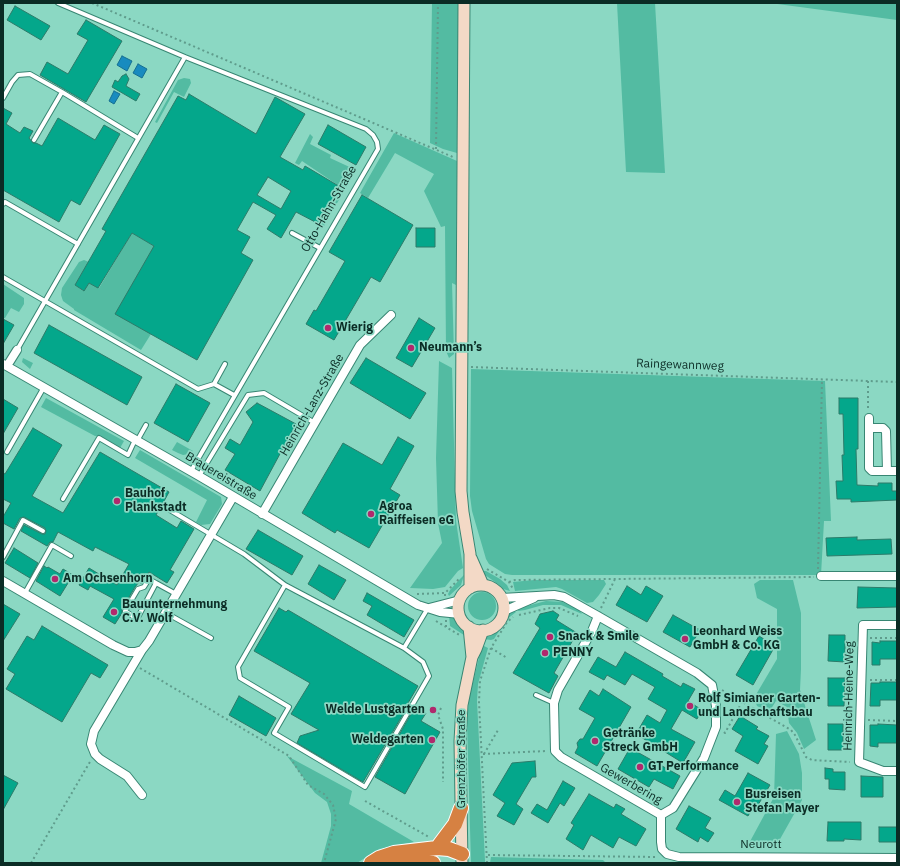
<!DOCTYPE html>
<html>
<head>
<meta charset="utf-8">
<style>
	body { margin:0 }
	#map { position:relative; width:900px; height:866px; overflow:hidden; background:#8bd8c3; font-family:"IBM Plex Sans",sans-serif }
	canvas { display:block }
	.frame { position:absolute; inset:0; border:4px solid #0b2c25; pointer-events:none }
</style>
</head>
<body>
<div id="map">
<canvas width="900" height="866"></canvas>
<div class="frame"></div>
</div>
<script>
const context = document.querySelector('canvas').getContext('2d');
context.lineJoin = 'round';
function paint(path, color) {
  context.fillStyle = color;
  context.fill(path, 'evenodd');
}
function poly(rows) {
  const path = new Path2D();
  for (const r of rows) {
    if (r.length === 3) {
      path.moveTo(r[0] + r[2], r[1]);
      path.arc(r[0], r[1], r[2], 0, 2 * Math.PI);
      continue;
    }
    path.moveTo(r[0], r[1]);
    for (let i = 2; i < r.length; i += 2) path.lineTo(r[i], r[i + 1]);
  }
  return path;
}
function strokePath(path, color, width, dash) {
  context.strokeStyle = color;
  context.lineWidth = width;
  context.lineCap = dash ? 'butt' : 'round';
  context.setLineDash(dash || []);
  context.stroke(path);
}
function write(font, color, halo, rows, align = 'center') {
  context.font = font + ' "IBM Plex Sans",sans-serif';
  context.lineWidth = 3.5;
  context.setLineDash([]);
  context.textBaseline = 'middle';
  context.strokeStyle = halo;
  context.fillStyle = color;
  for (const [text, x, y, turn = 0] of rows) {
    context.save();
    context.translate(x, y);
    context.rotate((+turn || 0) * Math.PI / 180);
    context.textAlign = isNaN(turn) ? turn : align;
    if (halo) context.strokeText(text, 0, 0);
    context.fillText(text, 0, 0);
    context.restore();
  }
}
paint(poly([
	[432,3,460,3,457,153,443,149,430,143],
	[617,3,655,3,665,173,626,172],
	[770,3,897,3,897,20],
	[184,78,190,79,191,83,184,97,174,92,157,123,155,122,178,80],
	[394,133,457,161,456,285,452,283,454,354,449,358,446,351,445,226,441,227,424,191,434,174,395,153,368,198,360,193],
	[310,134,313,137,310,144,331,155,330,158,356,170,324,226,321,225,342,188,302,161,299,165,295,163],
	[132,233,154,246,151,334,141,350,74,310,74,309,63,301,61,295,62,288,79,262,84,260,89,262,75,285,83,291,89,283,99,288],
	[3,284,24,298,24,304,19,312,11,308,5,318,3,318],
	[23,358,33,363,30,369,22,362],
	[439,361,452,368,456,521,463,568,458,571,445,587,433,589,410,588,442,543,438,523,436,458],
	[471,369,825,381,831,521,824,521,821,575,512,575,505,574,489,564,486,559,472,511,470,496],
	[46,398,124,441,120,448,100,436,95,436,41,407],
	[177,442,193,451,189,454,183,455,178,453,172,450],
	[140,450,221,497,222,504,210,524,201,525,196,522,207,500,135,458],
	[482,571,486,571,500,579,507,585,510,591,503,589,498,584,485,575],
	[464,575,461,585,449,596,448,594,450,590,460,579],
	[534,580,604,580,606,584,599,595,593,602,587,603,562,589,556,587,515,591,513,582],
	[760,580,793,580,801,613,801,669,800,690,816,740,804,749,797,733,789,723,787,707,776,701,769,712,757,706,754,698,777,659,777,609,757,598,754,584],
	[482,606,14],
	[546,601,563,602,579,610,582,614,561,605,543,605,525,610,518,611,519,608],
	[514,611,516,612,506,620,494,639,491,640,484,639,487,635,502,622,510,613],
	[449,615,459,619,467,632,467,637,450,626],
	[482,645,488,648,478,684,477,701,485,861,485,863,471,863,467,722,469,699],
	[787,731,799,754,802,773,802,800,775,848,747,847,774,797,776,734],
	[287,756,352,791,349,804,414,842,379,849,357,863,321,863,331,826,331,814,327,802,315,793],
	[491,857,603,860,606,863,490,863]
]), '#53bba2');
const water = poly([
	[122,56,132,61,127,71,117,65,122,56],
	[138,64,147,69,142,78,133,73,138,64],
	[114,91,120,94,114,104,109,101,114,91]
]);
paint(water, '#188bbf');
strokePath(water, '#146e91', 1);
const building = poly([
	[15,6,50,26,41,40,7,20,15,6],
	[86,20,122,41,86,102,40,75,47,62,68,74,88,40,77,34,86,20],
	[126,74,129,79,126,86,140,94,136,101,112,87,115,80,118,82,122,76,126,74],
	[189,94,256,134,275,97,305,114,280,157,303,170,305,166,342,188,321,225,296,212,281,238,267,229,276,215,253,202,237,230,250,237,241,253,253,260,197,360,115,314,154,246,132,233,98,288,89,283,84,291,75,285,106,231,102,229,178,96,186,100,189,94],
	[268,177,291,191,281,209,257,195,268,177],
	[3,108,12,113,6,124,20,133,24,127,33,131,29,138,33,143,36,143,42,146,58,118,95,140,104,125,120,134,80,205,71,200,59,222,3,190,3,108],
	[328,125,366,147,356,165,318,144,328,125],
	[362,195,413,225,380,282,371,277,334,340,306,324,314,310,316,311,345,261,329,252,362,195],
	[416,228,435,228,435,247,416,247,416,228],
	[419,318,435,328,412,367,396,358,419,318],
	[3,319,14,325,3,344,3,319],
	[49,325,142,377,127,405,34,353,49,325],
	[366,358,426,393,410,419,350,383,366,358],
	[176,384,210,403,188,442,154,423,176,384],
	[839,398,858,398,858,449,856,449,857,485,878,486,878,483,892,483,892,491,897,491,897,500,851,502,851,499,837,499,836,481,843,481,842,455,844,455,843,414,839,414,839,398],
	[3,399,18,408,3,434,3,399],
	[257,403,296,424,260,491,225,470,235,454,225,448,230,439,240,445,253,422,246,412,257,403],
	[33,428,62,445,32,496,63,513,100,452,169,492,163,503,160,504,160,508,156,515,177,528,181,521,194,529,170,570,174,572,167,583,149,572,142,584,139,582,135,587,122,609,122,613,115,624,103,617,114,599,90,586,88,590,79,585,89,568,117,585,129,564,95,547,93,551,58,532,53,542,50,542,47,546,21,531,24,525,42,534,45,534,46,531,45,528,24,517,20,518,14,529,3,523,3,517,11,503,3,499,3,473,5,474,33,428],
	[398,437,414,446,390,489,400,495,369,548,337,530,335,533,302,513,343,443,382,465,398,437],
	[258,530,303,556,292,575,246,549,258,530],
	[857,537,857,540,891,539,892,554,827,556,826,538,857,537],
	[14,548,38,563,30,578,5,563,14,548],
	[319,565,346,580,334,600,308,584,319,565],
	[44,566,47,568,48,567,60,574,63,569,73,575,60,596,36,581,44,566],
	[627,586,641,595,646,586,663,596,647,622,616,605,627,586],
	[858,587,897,588,897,607,857,608,858,587],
	[367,593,414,620,404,637,367,615,372,606,363,601,367,593],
	[3,604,20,614,3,641,3,604],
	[279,608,286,612,288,610,418,686,408,703,409,704,363,782,297,743,300,736,319,730,291,714,310,683,254,651,279,608],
	[553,611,559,615,556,620,577,633,554,673,558,676,549,693,513,673,540,628,535,624,540,614,553,611],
	[673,615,700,630,690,647,663,632,673,615],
	[42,626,108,665,100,678,91,673,62,722,6,689,15,674,7,669,27,636,34,640,42,626],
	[829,635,845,635,845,662,828,661,829,635],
	[759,636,775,646,753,685,736,675,759,636],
	[880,641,897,641,897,659,880,659,880,665,872,665,872,642,880,643,880,641],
	[625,652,663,674,662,676,681,687,683,683,695,689,688,701,702,710,697,719,682,710,671,729,695,742,683,763,636,734,647,715,660,723,667,710,648,699,655,687,632,674,625,685,607,675,604,680,589,672,598,657,616,667,625,652],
	[828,678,845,678,844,706,828,706,828,678],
	[880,682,897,682,897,700,880,700,880,706,870,706,871,683,880,683,880,682],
	[603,689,631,707,597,766,575,753,578,747,577,743,580,739,583,739,595,718,579,709,590,690,599,696,603,689],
	[239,696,276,718,266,736,229,715,239,696],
	[415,707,426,713,421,721,440,732,405,794,375,777,415,707],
	[740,716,758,727,756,729,769,736,764,744,768,746,758,764,735,751,743,736,732,729,740,716],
	[828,724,843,724,843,750,828,750,828,724],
	[878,724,897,725,897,743,878,743,878,747,870,746,870,725,878,725,878,724],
	[630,748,680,776,673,789,654,779,649,787,618,769,630,748],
	[535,761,536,777,532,777,516,804,523,809,514,825,497,816,505,803,493,795,512,763,535,761],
	[825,768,833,769,833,772,845,772,845,790,829,789,829,779,825,779,825,768],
	[748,773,770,785,758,805,755,803,748,816,719,800,725,790,735,796,748,773],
	[3,775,18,783,3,810,3,775],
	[861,776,883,777,883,797,861,797,861,776],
	[563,781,575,788,564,806,560,803,548,823,531,813,537,804,547,810,563,781],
	[589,794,614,808,616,804,625,809,621,814,646,829,636,846,619,837,613,848,591,835,583,850,566,839,574,825,571,823,589,794],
	[689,806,711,818,705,828,714,833,708,842,700,837,698,842,676,829,689,806],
	[828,822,861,822,861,840,844,839,844,841,827,841,828,822],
	[879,827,897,827,897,842,879,842,879,827]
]);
paint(building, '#04a78b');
strokePath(building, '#2c7b69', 1);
const lane = poly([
	[58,3,185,57,366,129,373,135,377,142,378,149,191,471],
	[62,92,138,138],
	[3,98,12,82,18,75,30,74,62,92,34,140],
	[3,204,5,202,78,244],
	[292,233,320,248],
	[3,277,198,389,214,384,234,395],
	[17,350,185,57],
	[214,384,225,364],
	[137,441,146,425],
	[7,452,44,387],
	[199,476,248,395,264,393,315,423],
	[63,499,99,438,128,455,135,440],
	[163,506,244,554,285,585,404,648,428,608],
	[3,557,23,520,43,531],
	[156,583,149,579,144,587,138,589,125,611,137,619,156,583,176,594],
	[285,585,238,667,240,678,289,707,274,733,365,787,429,676,423,662,404,648],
	[25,593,52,545,71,556],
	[166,613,211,638],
	[536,695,554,703]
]);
const street = poly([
	[3,364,199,476,418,605,440,612,460,614],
	[7,366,17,350],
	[869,418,869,428],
	[887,471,886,431,883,428,869,428,869,468,872,471,897,471],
	[262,514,360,345,391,315],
	[821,576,897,576],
	[3,581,113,645,128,652,135,652,142,650,149,641,233,497],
	[502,598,554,595,564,597,598,616,697,673,712,685,716,706,716,727,704,758,673,808,661,815,561,757,555,751,554,703,558,690,592,631,598,616],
	[429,608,460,600],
	[504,611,534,598],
	[897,625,863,625,859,762,883,771,897,771],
	[142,795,127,776,100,759,95,754,91,744,94,731,142,650],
	[661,815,661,842,662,849,667,854,679,857,897,858]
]);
const secondary = poly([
	[464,3,461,491,463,512,470,554,470,588],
	[471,558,483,585],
	[481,608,23],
	[469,627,472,657],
	[462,863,460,741,462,705,472,657,476,649,483,630]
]);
const highway = poly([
	[437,848,455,824,461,808],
	[395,862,407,861,433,863],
	[371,863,379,858,394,853,437,848,449,849,462,854]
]);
strokePath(lane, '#388673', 6);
strokePath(street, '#388673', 10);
strokePath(secondary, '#388673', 13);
strokePath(highway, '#fff', 16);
strokePath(poly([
	[92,3,453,157],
	[436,149,438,3],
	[471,367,897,382],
	[868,381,868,411],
	[487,569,509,582,513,589],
	[818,569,822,379],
	[509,582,515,580,814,577],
	[417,594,445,593],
	[445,596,445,593,460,578],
	[601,608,615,579],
	[519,615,550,608,559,608,578,616],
	[446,620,446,627,461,636],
	[436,621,446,627],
	[870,638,897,638],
	[491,648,507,658],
	[140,668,289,756,308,785,324,794,333,805,336,819,324,863],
	[870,680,897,680],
	[722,690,791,730,795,735,806,757,812,760,850,762],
	[441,708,438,715,443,729,443,782],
	[868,720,897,721],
	[724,732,725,733,742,702],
	[483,754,546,751],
	[484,754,498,730],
	[365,801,429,837],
	[488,855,657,857],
	[31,863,91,760],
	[487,863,479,702,480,681,491,648,507,622,513,617]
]), '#5f9c8c', 2, [2, 3]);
strokePath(lane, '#fff', 4);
strokePath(street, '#fff', 8);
strokePath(secondary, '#f3d9c6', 11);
strokePath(highway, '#d68142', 14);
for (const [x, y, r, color] of [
	[328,328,4,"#b0296d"],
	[411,348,4,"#b0296d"],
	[117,501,4,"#b0296d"],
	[371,514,4,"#b0296d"],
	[55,579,4,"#b0296d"],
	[114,612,4,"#b0296d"],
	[550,637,4,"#b0296d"],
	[685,639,4,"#b0296d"],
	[545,653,4,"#b0296d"],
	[690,706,4,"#b0296d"],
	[433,710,4,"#b0296d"],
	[432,740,4,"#b0296d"],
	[595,741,4,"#b0296d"],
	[640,767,4,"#b0296d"],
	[737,802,4,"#b0296d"]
]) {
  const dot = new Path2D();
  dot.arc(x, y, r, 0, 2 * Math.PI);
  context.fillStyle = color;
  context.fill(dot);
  strokePath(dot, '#8bd8c3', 1.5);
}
write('12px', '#0b2c25', '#8bd8c3', [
	["Otto-Hahn-Straße",329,209,-60],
	["Raingewannweg",680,365,2],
	["Heinrich-Lanz-Straße",312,405,-60],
	["Brauereistraße",221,476,31],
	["Heinrich-Heine-Weg",849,696,-89],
	["Grenzhöfer Straße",462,759,-90],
	["Gewerbering",631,784,30],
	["Neurott",761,845]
]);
write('bold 12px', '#0b2c25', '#8bd8c3', [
	["Wierig",336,328],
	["Neumann’s",419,348],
	["Bauhof",125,494],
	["Plankstadt",125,508],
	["Agroa",379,507],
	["Raiffeisen eG",379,521],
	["Am Ochsenhorn",63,579],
	["Bauunternehmung",122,605],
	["C.V. Wolf",122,619],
	["Leonhard Weiss",693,632],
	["GmbH & Co. KG",693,646],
	["Snack & Smile",558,637],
	["PENNY",553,653],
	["Rolf Simianer Garten-",698,699],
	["und Landschaftsbau",698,713],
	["Welde Lustgarten",425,710,"right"],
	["Getränke",603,734],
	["Streck GmbH",603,748],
	["Weldegarten",424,740,"right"],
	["GT Performance",648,767],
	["Busreisen",745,795],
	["Stefan Mayer",745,809]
], 'left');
</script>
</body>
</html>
